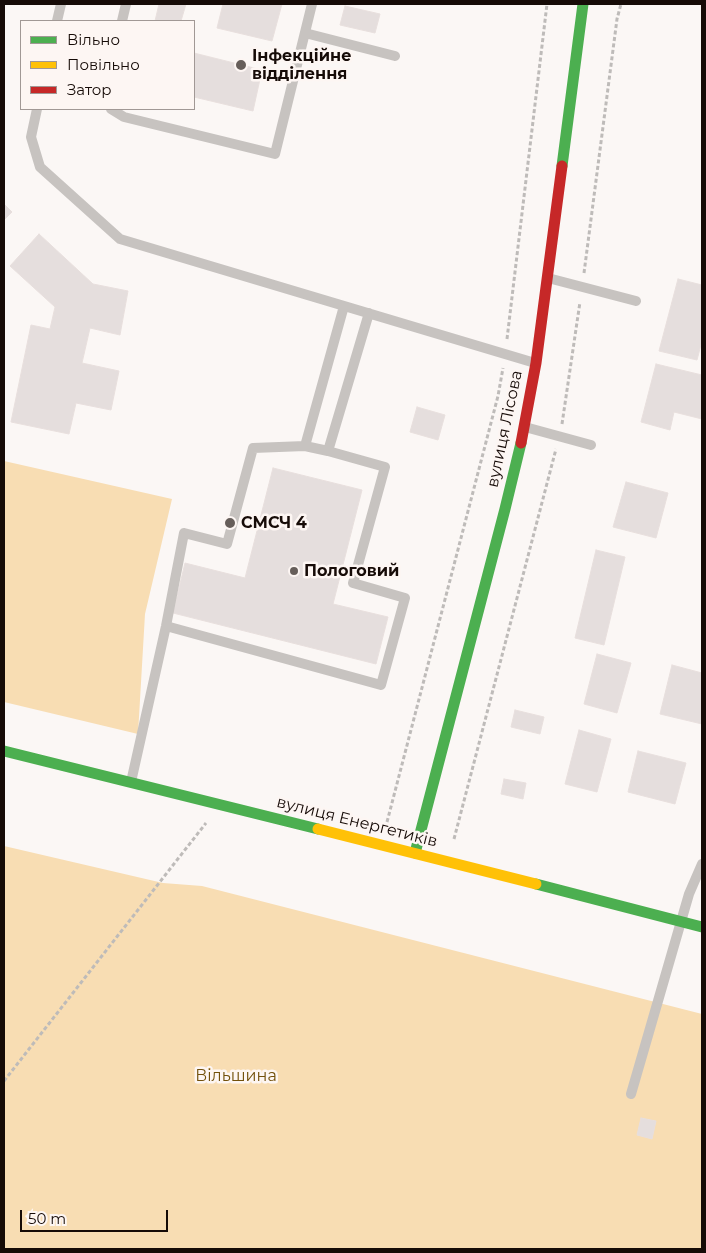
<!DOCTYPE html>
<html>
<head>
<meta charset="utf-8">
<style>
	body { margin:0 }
	#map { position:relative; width:706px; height:1253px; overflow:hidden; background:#fbf7f5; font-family:Montserrat,sans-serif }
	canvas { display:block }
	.frame { position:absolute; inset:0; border:5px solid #160b07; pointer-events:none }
	.legend { position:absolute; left:20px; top:20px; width:175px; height:90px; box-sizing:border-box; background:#fdf6f3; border:1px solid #a19895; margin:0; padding:6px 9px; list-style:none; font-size:15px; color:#160b07 }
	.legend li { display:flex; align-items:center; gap:10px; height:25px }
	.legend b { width:25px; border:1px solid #a19895 }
	.scale { position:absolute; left:20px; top:1210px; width:148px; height:22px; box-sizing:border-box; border:2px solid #160b07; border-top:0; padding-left:6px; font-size:15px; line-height:18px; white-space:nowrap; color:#160b07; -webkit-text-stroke:4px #fdf6f3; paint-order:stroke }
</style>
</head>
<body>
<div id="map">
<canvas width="706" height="1253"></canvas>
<div class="frame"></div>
<ul class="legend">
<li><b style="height:6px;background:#4caf50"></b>Вільно</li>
<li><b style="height:6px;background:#ffc107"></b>Повільно</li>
<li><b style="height:6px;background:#c62828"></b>Затор</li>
</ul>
<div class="scale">50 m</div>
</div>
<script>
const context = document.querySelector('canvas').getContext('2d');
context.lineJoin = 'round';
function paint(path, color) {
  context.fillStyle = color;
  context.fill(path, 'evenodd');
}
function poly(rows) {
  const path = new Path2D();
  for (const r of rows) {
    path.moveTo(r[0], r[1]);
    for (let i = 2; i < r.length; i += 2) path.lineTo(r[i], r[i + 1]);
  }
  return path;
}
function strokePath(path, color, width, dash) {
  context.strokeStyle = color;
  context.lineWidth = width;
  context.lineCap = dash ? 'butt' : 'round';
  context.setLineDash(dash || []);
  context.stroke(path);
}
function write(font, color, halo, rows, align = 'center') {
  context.font = font + ' Montserrat,sans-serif';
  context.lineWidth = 5;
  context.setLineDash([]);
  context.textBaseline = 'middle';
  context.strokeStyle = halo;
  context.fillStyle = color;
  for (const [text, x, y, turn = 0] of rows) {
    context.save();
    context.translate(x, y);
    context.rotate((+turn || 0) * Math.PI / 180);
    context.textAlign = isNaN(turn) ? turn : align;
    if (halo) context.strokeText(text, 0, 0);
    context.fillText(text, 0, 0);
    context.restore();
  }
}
paint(poly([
	[4,461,172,499,145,614,138,734,4,702],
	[4,846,163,883,202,886,702,1014,702,1249,4,1249]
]), '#f8ddb3');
const building = poly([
	[159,4,186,4,181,21,155,21,159,4],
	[223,4,282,4,272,41,217,28,223,4],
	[345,6,380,14,375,33,340,25,345,6],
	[194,53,262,70,253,111,194,97,194,53],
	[4,204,12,212,4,220,4,204],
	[39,234,93,284,128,291,120,335,90,328,82,363,119,371,111,410,76,403,69,434,11,422,31,325,50,329,55,307,10,266,39,234],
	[678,279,702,285,702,341,697,360,659,351,678,279],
	[656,364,702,375,702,419,674,412,670,430,641,422,656,364],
	[417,407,445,415,438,440,410,432,417,407],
	[273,468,362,490,333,604,388,617,376,664,173,613,185,563,245,578,273,468],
	[626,482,668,493,656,538,613,527,626,482],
	[596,550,625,557,604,645,575,638,596,550],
	[597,654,631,663,617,713,584,704,597,654],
	[672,665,702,673,702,724,660,714,672,665],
	[515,710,544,717,540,734,511,727,515,710],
	[579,730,611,739,597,792,565,784,579,730],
	[638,751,686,763,675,804,628,792,638,751],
	[504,779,526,783,523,799,501,794,504,779],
	[641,1118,656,1121,652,1139,637,1135,641,1118]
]);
paint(building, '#e5dedd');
strokePath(building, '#e8dfdd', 1);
strokePath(poly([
	[584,273,617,19,621,4],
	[507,339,547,4],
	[562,424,580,302],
	[387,822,498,396,503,368],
	[454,839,556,449],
	[4,1081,206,823]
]), '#bebbb9', 3, [4, 2.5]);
strokePath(poly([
	[57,21,61,4],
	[122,21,126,4],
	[305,33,395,56],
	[37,109,31,137,40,167,120,239,535,363],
	[111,109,124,117,275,154,312,4],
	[548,278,636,301],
	[344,306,305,446,328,451,369,313],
	[525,427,591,445],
	[166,626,381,685,405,598,353,583,385,467,328,451],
	[131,782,166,626,184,533,227,544,253,448,305,446],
	[631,1094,689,894,702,864]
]), '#c7c3c0', 10);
strokePath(poly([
	[562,166,583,4],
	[4,751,318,829],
	[415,853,505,509,521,443],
	[536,884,702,927]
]), '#4caf50', 11);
strokePath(poly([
	[318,829,536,884]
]), '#ffc107', 11);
strokePath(poly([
	[521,443,536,363,562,166]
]), '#c62828', 11);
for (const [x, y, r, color] of [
	[241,65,6,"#665e5a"],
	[230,523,6,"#665e5a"],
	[294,571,5,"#665e5a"]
]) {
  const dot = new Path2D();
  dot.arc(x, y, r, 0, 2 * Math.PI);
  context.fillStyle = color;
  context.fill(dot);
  strokePath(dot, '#fdf6f3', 2);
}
write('bold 16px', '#160b07', '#fdf6f3', [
	["Інфекційне",252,56],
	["відділення",252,74],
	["СМСЧ 4",241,523],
	["Пологовий",304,571]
], 'left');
write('16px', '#160b07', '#fdf6f3', [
	["вулиця Лісова",505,429,-78],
	["вулиця Енергетиків",357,822,14]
]);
write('16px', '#72500a', '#fdf6f3', [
	["Вільшина",236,1076]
]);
</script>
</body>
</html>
